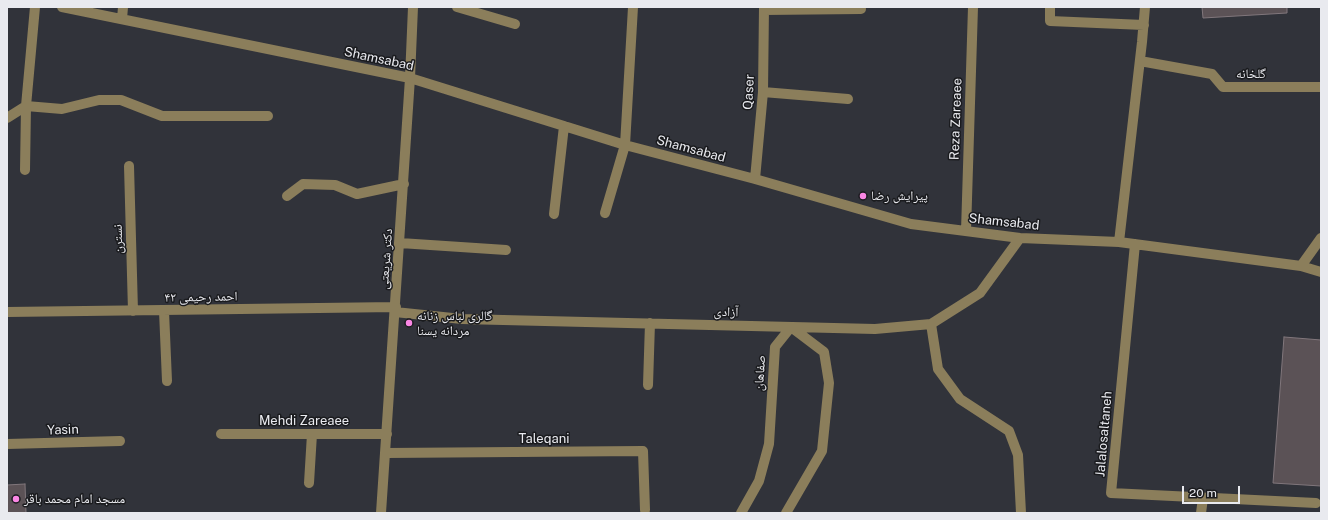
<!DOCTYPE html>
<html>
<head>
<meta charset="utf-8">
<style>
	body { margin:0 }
	#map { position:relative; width:1328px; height:520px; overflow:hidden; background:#31333a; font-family:"Public Sans",sans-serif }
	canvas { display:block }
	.frame { position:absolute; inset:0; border:8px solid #e9eaef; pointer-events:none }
	.scale { position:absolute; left:1182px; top:486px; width:58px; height:18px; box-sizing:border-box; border:2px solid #e9eaef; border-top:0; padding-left:5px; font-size:12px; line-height:14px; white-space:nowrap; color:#e9eaef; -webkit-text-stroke:3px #1a1b1e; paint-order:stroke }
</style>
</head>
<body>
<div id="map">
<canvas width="1328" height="520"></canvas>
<div class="frame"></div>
<div class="scale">20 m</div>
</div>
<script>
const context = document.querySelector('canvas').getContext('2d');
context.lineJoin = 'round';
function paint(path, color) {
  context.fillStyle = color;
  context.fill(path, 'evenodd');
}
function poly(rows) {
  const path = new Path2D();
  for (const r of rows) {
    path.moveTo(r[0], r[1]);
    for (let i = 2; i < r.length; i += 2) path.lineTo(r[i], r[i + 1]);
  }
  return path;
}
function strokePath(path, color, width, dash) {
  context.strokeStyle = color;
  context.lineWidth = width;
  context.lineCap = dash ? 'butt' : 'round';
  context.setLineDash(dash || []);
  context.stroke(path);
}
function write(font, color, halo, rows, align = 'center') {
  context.font = font + ' "Public Sans","Noto Naskh Arabic",sans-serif';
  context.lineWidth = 3;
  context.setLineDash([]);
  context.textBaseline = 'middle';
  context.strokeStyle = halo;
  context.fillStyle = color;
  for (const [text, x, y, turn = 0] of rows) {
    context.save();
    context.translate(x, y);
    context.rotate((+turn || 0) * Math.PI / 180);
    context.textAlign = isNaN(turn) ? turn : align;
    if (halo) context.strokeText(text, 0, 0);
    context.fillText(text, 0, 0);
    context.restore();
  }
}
const building = poly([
	[1202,7,1287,7,1287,13,1203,18,1202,7],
	[1284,337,1321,340,1321,486,1273,483,1284,337],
	[25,484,26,513,7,513,7,485,25,484]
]);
paint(building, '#5b5256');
strokePath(building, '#81777c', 1);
strokePath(poly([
	[62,7,410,78,625,145,755,179,911,224,1020,238,1119,242,1301,266,1321,272],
	[457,7,515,24],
	[1050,7,1050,21,1144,25],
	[764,10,861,9],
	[122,19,123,7],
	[1140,61,1212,74,1223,87,1321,87],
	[763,92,848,99],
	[7,118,26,106,62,109,99,100,121,100,162,116,268,116],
	[129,166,133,311],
	[25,170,26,106,35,7],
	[755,179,763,92,764,7],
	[287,196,303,184,335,185,357,194,404,184],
	[605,213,625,145,633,7],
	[554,214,564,126],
	[966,231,973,7],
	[1119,242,1142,42,1145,7],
	[400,243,506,250],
	[1135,244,1111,493,1316,503],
	[1301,266,1321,238],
	[164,311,167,381],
	[7,312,396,307],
	[395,312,462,319,875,329,931,324,980,293,1020,238],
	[931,324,938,369,960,399,1009,431,1018,455,1021,513],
	[648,385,650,323],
	[221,434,387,434],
	[7,444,120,441],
	[386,453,643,451,645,510],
	[309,483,312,434],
	[381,513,410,78,413,7],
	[741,513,759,481,769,444,775,347,791,327,824,352,829,383,822,451,786,513],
	[1201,513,1203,498]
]), '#8b7e5b', 10);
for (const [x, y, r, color] of [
	[863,196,4,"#fb87e5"],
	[409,323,4,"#fb87e5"],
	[16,499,4,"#fb87e5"]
]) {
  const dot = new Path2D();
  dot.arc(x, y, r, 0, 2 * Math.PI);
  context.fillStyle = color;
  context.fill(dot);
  strokePath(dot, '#1a1b1e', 1.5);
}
write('13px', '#e9eaef', '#1a1b1e', [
	["Shamsabad",379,59,12],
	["گلخانه",1251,74],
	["Qaser",749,92,-87],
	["Reza Zareaee",956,119,-88],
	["Shamsabad",691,149,15],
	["Shamsabad",1004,222,6],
	["نسترن",118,239,-91],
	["دکتر شریعتی",386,259,-86],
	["۴۲ احمد رحیمی",201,297,-1],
	["آزادی",726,312,1],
	["صفاهان",760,373,-86],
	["Mehdi Zareaee",304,421],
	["Yasin",63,430,-2],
	["Jalalosaltaneh",1104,434,-85],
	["Taleqani",544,439]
]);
write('13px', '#e9eaef', '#1a1b1e', [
	["پیرایش رضا",871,196],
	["گالری لباس زنانه",417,316],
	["مردانه یسنا",417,331],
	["مسجد امام محمد باقر",24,499]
], 'left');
</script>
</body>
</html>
